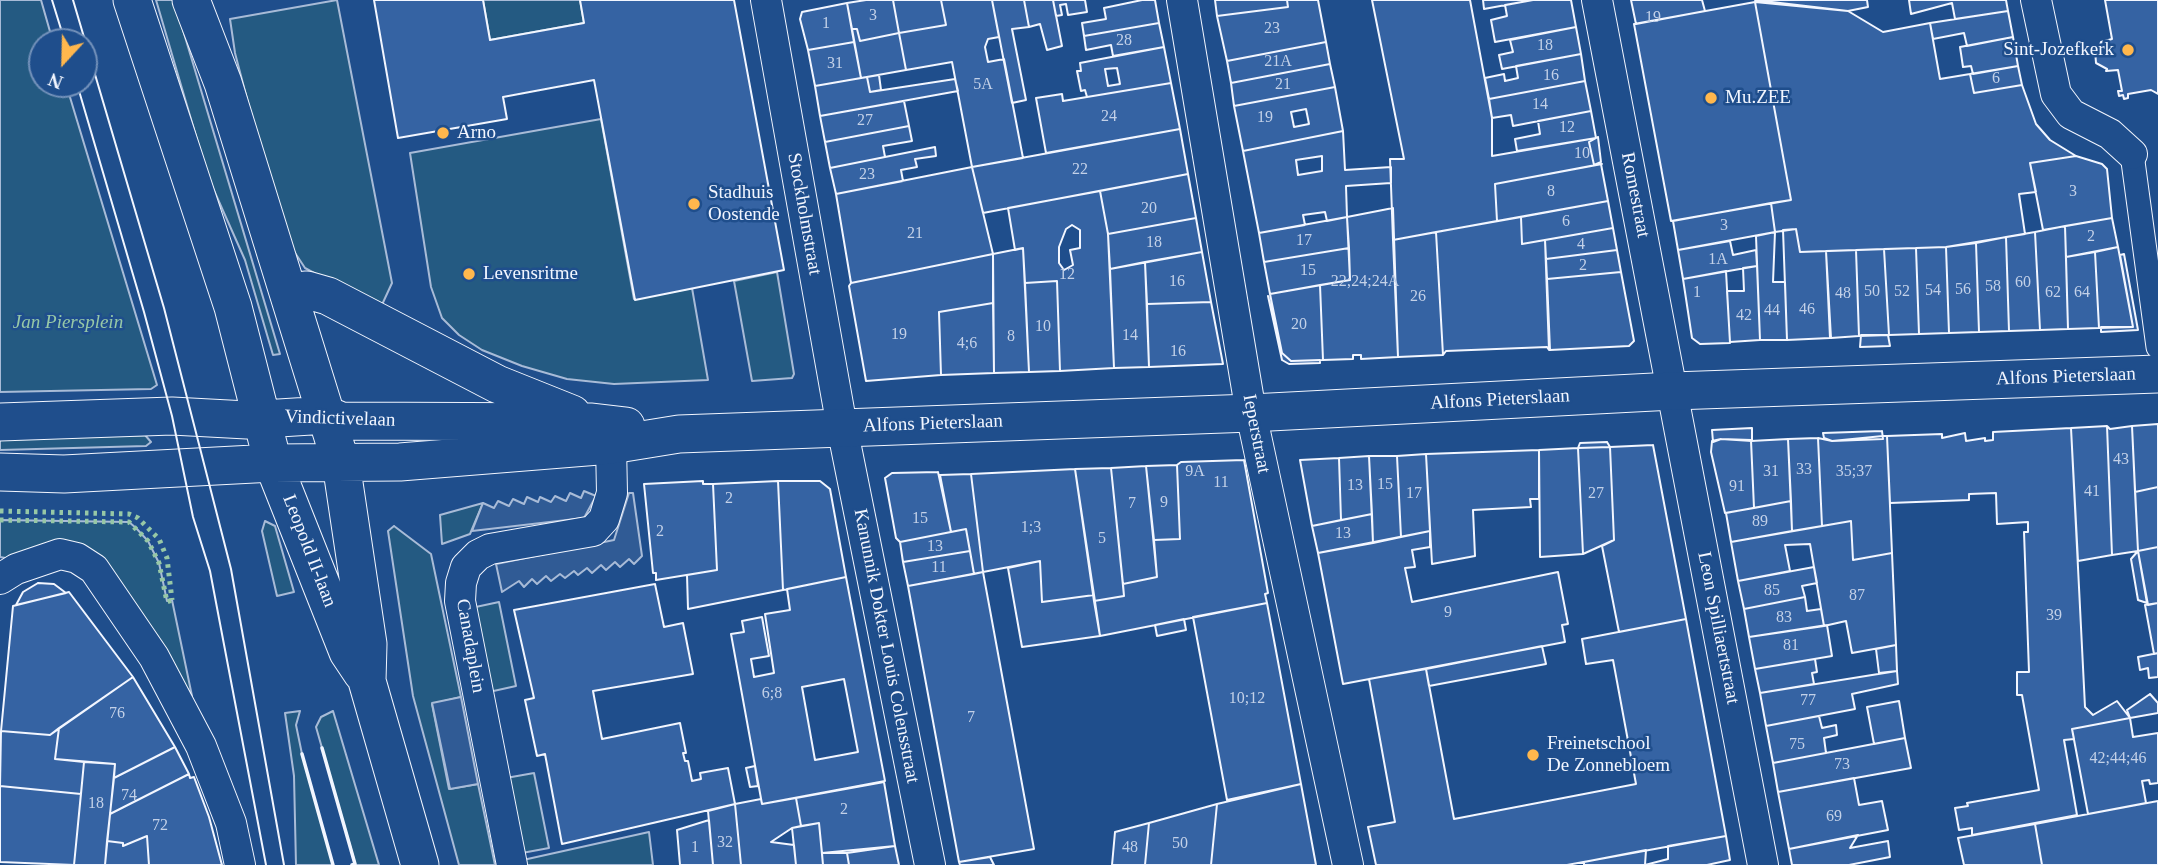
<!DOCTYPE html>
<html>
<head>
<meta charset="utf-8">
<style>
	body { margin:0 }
	#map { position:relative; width:2158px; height:865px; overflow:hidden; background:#1f4e8c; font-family:Georgia,serif }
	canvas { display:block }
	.north { position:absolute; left:28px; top:28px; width:70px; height:70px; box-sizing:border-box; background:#1f4e8c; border:2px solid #7391ba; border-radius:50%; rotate:202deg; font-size:19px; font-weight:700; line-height:28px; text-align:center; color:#f2f6ff }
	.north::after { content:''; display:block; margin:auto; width:24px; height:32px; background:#ffb74d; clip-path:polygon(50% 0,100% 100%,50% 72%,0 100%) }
</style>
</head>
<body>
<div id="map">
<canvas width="2158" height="865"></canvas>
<div class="north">N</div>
</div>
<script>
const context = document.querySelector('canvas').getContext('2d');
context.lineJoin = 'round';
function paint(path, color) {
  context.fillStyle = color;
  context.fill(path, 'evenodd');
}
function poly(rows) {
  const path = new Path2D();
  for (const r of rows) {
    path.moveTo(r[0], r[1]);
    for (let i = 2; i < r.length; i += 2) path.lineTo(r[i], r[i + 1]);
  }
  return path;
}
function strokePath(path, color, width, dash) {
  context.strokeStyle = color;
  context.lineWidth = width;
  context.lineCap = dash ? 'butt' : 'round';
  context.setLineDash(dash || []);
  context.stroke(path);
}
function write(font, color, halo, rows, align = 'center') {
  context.font = font + ' Georgia,serif';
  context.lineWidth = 5;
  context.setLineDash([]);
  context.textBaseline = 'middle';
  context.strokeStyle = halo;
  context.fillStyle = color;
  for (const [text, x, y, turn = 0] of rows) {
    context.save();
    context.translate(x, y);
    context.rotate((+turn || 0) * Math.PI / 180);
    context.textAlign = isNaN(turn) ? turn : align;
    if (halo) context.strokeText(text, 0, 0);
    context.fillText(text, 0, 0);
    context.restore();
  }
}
const green = poly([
	[0,0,41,0,53,42,42,42,42,84,66,84,157,385,151,389,0,392,0,0],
	[156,0,174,0,280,354,273,355,245,260,208,177,156,0],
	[337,0,392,283,380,309,305,268,282,233,235,53,230,19,337,0],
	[483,0,580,0,584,23,490,40,483,0],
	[601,119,634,299,692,288,708,380,614,384,567,379,522,366,482,350,459,335,442,318,431,287,410,153,601,119],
	[777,272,794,374,792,378,752,381,734,281,777,272],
	[145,435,151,442,146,446,0,450,0,436,145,435],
	[483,503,470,534,442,544,440,515,483,503],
	[0,520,129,522,136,528,148,541,159,563,167,601,172,600,192,696,117,579,0,557,0,520],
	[265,521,275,526,294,592,277,596,262,531,265,521],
	[394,526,431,554,461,697,432,704,449,789,478,784,495,865,459,865,413,696,388,531,394,526],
	[499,602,516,686,489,692,471,608,499,602],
	[300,711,296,725,302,754,333,865,296,865,294,776,285,713,300,711],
	[333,711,379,865,352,865,355,863,316,727,321,717,333,711],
	[534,773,549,848,522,853,506,778,534,773],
	[649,832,653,865,524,865,523,860,649,832]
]);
paint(green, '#245a82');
strokePath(green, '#a8bbd7', 2);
const parking = poly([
	[584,491,596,496,584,518,472,531,483,503,494,508,498,501,509,506,513,499,524,504,527,497,538,502,540,497,551,502,555,496,566,501,570,493,581,498,584,491],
	[629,493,633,493,642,556,634,564,629,559,620,567,615,562,606,570,601,565,592,573,587,568,578,575,574,571,565,578,560,574,551,581,546,576,537,584,532,579,524,587,519,581,502,592,496,564,614,540,629,493],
	[461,697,478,784,450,789,432,703,461,697]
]);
paint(parking, '#305b95');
strokePath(parking, '#a8bbd7', 2);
const building = poly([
	[374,0,483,0,490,40,584,23,580,0,734,0,784,270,635,300,594,80,503,97,507,119,398,138,374,0],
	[866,0,893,0,899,33,860,41,857,29,852,29,847,3,866,0],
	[893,0,941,0,946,25,899,33,893,0],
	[941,0,992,0,999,37,988,39,985,47,988,62,1004,59,1023,158,972,167,952,62,906,70,899,33,946,25,941,0],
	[992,0,1024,0,1029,27,1012,29,1026,100,1012,103,992,0],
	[1024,0,1053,0,1062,46,1047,50,1040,24,1029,27,1024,0],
	[1053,0,1085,0,1087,12,1068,15,1066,4,1060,5,1062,15,1056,16,1053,0],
	[1142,0,1155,0,1159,23,1084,36,1082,23,1106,19,1104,8,1142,0],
	[1215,0,1287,0,1288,7,1217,16,1215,0],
	[1287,0,1318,0,1326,42,1227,61,1217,16,1288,7,1287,0],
	[1372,0,1470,0,1492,118,1492,156,1596,138,1589,142,1594,165,1602,164,1495,184,1497,221,1393,240,1390,159,1404,159,1372,0],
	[1483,0,1533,0,1484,9,1483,0],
	[1533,0,1571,0,1576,27,1495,42,1491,20,1507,16,1505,5,1533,0],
	[1631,0,1702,0,1705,11,1636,24,1631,0],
	[1755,0,1867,0,1868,7,1848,11,1755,0],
	[1909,0,2006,0,2008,11,1955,19,1952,3,1911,14,1909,0],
	[2105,0,2158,0,2158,94,2151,90,2128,94,2128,98,2124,99,2123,95,2119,96,2118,91,2122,91,2118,70,2106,71,2107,69,2096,63,2095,50,2098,50,2101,42,2112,39,2105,0],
	[1755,2,1791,200,1671,221,1634,24,1755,2],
	[1755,2,1848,11,1883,32,1930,23,1940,79,1970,74,1974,93,2022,85,2036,124,2050,140,2076,156,2030,163,2036,192,2019,194,2025,234,1946,247,1800,252,1796,229,1775,232,1771,203,1791,200,1755,2],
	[847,3,854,42,808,50,800,19,802,12,847,3],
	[2008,11,2013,37,1967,46,1964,33,1933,39,1930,23,2008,11],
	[1159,23,1164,47,1113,56,1111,45,1086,50,1084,36,1159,23],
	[1576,27,1581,54,1502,69,1499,55,1513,52,1510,40,1576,27],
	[852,29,857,29,860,41,899,33,906,70,861,78,852,29],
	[2013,37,2018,66,1973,74,1971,66,1963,67,1960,47,2013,37],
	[854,42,861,78,815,86,808,50,854,42],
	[1326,42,1330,64,1231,83,1227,61,1326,42],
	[1164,47,1171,83,1087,97,1085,90,1081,91,1077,71,1081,71,1080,63,1164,47],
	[1117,68,1120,84,1108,86,1105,69,1117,68],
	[1581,54,1585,81,1489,99,1485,78,1504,74,1505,81,1518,78,1516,66,1581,54],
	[1330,64,1335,87,1234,106,1231,83,1330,64],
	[2018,66,2022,85,1974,93,1970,74,2018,66],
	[879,75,881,90,870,92,867,77,879,75],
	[867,77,870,92,955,79,958,91,820,116,815,86,867,77],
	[1585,81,1591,111,1513,126,1511,115,1492,118,1489,99,1585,81],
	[1171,83,1180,129,1046,153,1036,98,1062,94,1063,101,1171,83],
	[1335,87,1343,131,1243,151,1234,106,1335,87],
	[1306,109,1309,124,1294,127,1291,112,1306,109],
	[904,101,909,126,825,142,820,116,904,101],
	[1591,111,1596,138,1517,151,1515,139,1540,134,1538,121,1591,111],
	[909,126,912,141,883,146,885,157,830,168,825,142,909,126],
	[1180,129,1188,174,983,213,972,167,1180,129],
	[1343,131,1345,170,1391,167,1391,183,1346,186,1347,217,1327,221,1325,212,1303,215,1305,225,1259,233,1243,151,1343,131],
	[1322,156,1322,171,1298,175,1296,160,1322,156],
	[1598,137,1601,162,1594,165,1589,142,1598,137],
	[935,147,936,156,915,159,917,167,901,170,903,181,836,194,830,168,935,147],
	[2076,156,2102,164,2107,169,2112,218,2043,230,2030,163,2076,156],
	[1601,164,1608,201,1497,221,1495,184,1601,164],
	[972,167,993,254,851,283,836,194,972,167],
	[1188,174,1196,218,1108,234,1100,191,1188,174],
	[1100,191,1108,234,1114,368,1060,371,1057,281,1025,283,1023,248,1015,250,1008,208,1100,191],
	[1072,225,1080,230,1080,248,1070,250,1073,265,1064,270,1059,263,1059,247,1066,229,1072,225],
	[1608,201,1613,228,1522,244,1521,217,1608,201],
	[1771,203,1775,232,1678,250,1673,221,1771,203],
	[1393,208,1398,357,1361,359,1361,355,1353,355,1353,359,1323,360,1320,285,1350,280,1347,217,1393,208],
	[1347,217,1349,248,1264,262,1259,233,1347,217],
	[1521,217,1522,244,1545,240,1549,350,1547,347,1446,351,1443,355,1436,232,1521,217],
	[1196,218,1202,252,1110,269,1108,234,1196,218],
	[2112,218,2118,247,2066,257,2065,226,2112,218],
	[2065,226,2068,329,2040,330,2035,232,2065,226],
	[1613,228,1617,250,1546,259,1545,240,1613,228],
	[1796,229,1800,252,1826,251,1830,338,1787,340,1783,230,1796,229],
	[1436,232,1443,355,1398,357,1393,240,1436,232],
	[1775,232,1773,282,1785,282,1787,340,1760,340,1756,236,1775,232],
	[2035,232,2040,330,2009,331,2006,237,2035,232],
	[2006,237,2009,331,1979,332,1976,243,2006,237],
	[1730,241,1733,255,1756,250,1757,266,1683,279,1678,250,1730,241],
	[1976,243,1979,332,1949,333,1946,247,1976,243],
	[1946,247,1949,333,1919,334,1916,248,1946,247],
	[2118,247,2133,327,2099,328,2095,252,2118,247],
	[1023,248,1029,372,994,373,993,254,1023,248],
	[1349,248,1350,280,1270,294,1264,262,1349,248],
	[1916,248,1919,334,1889,335,1884,249,1916,248],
	[1884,249,1889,335,1859,336,1856,250,1884,249],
	[1617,250,1621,272,1547,279,1546,259,1617,250],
	[1856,250,1859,336,1831,338,1826,251,1856,250],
	[1202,252,1211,302,1147,304,1145,262,1202,252],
	[2095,252,2099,328,2068,329,2066,257,2095,252],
	[993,254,993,303,939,312,941,375,866,381,849,286,851,283,993,254],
	[2124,254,2138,330,2101,332,2101,327,2133,327,2120,255,2124,254],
	[1145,262,1149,367,1114,368,1110,269,1145,262],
	[1757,266,1760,340,1730,342,1727,291,1744,291,1743,268,1757,266],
	[1726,271,1730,343,1700,344,1692,338,1683,279,1726,271],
	[1621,272,1634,341,1629,346,1550,350,1547,279,1621,272],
	[1057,281,1060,371,1029,372,1025,283,1057,281],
	[1320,285,1323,360,1291,361,1282,353,1270,294,1320,285],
	[1268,296,1282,353,1291,361,1320,360,1320,363,1289,364,1282,360,1268,296],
	[1211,302,1223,364,1149,367,1147,304,1211,302],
	[993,303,994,373,941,375,939,312,993,303],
	[1861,335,1888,335,1890,346,1860,347,1861,335],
	[2158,424,2158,487,2135,492,2132,426,2158,424],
	[2107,426,2112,555,2078,561,2071,428,2107,426],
	[2107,426,2110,429,2132,426,2138,551,2112,555,2107,426],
	[1752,428,1752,441,1721,439,1713,442,1712,430,1752,428],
	[2071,428,2085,707,2093,715,2117,701,2130,718,2072,729,2074,739,2064,740,2077,815,1972,835,1972,828,1959,830,1955,808,1968,806,1967,803,2039,790,2022,695,2017,695,2017,672,2029,672,2024,532,2028,532,2028,522,1997,524,1996,493,1969,494,1969,500,1890,503,1887,436,1942,434,1942,438,1965,433,1966,441,1985,438,1985,441,1993,440,1993,432,2071,428],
	[1882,431,1883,439,1832,441,1824,438,1823,433,1882,431],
	[1883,436,1887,436,1892,553,1853,560,1851,521,1822,526,1818,438,1832,441,1883,436],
	[1818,438,1822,526,1792,531,1788,439,1818,438],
	[1721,439,1751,440,1754,508,1725,513,1711,452,1712,441,1721,439],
	[1788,439,1791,501,1754,508,1751,441,1788,439],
	[1607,442,1610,447,1578,448,1580,443,1607,442],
	[1653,445,1686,619,1619,632,1602,546,1614,540,1610,447,1653,445],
	[1610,447,1614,540,1583,554,1578,448,1610,447],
	[1578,448,1583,554,1540,557,1539,450,1578,448],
	[1539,450,1539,499,1530,499,1531,507,1473,510,1475,556,1432,564,1426,454,1539,450],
	[1426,454,1430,531,1401,537,1397,456,1426,454],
	[1369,456,1397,456,1401,537,1373,543,1369,456],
	[1369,456,1372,514,1341,520,1339,458,1369,456],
	[1339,458,1341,520,1312,526,1300,460,1339,458],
	[1244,460,1268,593,1265,594,1267,603,1100,636,1094,601,1124,596,1123,584,1157,577,1154,540,1180,539,1177,465,1181,462,1244,460],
	[1177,465,1180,539,1154,540,1146,466,1177,465],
	[1146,466,1157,577,1123,584,1111,468,1146,466],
	[1111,468,1124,596,1094,601,1075,469,1111,468],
	[1075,469,1094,595,1042,602,1040,561,983,572,971,474,1075,469],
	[938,472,951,532,900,542,896,538,885,478,892,473,938,472],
	[971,474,983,572,974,574,966,529,951,532,940,475,971,474],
	[703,481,703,484,713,484,717,570,656,580,656,573,653,573,644,484,703,481],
	[778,481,820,481,830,489,846,577,783,590,778,481],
	[778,481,783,590,688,609,687,575,717,570,713,484,778,481],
	[2158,487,2158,547,2138,551,2135,492,2158,487],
	[1791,501,1792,531,1731,542,1726,513,1791,501],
	[1372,514,1373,543,1318,553,1312,526,1372,514],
	[1851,521,1853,560,1892,553,1896,645,1852,653,1846,621,1824,626,1810,544,1785,545,1790,571,1738,581,1731,542,1851,521],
	[966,529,970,551,903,562,900,542,966,529],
	[1430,531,1430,547,1412,550,1415,567,1405,568,1412,602,1558,572,1568,624,1562,625,1565,642,1343,684,1318,553,1430,531],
	[2158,547,2158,603,2148,605,2138,551,2158,547],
	[970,551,974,574,908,586,903,562,970,551],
	[2138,551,2147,603,2138,600,2131,559,2138,551],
	[1040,561,1042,602,1094,595,1100,636,1022,647,1008,568,1040,561],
	[1814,567,1817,583,1802,586,1805,597,1744,609,1738,581,1814,567],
	[983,572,1034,849,959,862,908,586,983,572],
	[846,577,885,781,762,804,731,634,744,632,742,621,762,617,769,656,751,659,754,677,774,673,765,614,790,610,787,589,846,577],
	[844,679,858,752,815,760,802,687,844,679],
	[38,583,54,584,66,593,16,605,23,592,38,583],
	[655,584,664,627,683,623,693,674,593,691,602,739,680,723,686,753,683,753,685,761,688,761,692,781,701,779,700,773,728,768,735,804,562,844,545,754,537,756,525,700,534,698,514,610,655,584],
	[69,592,133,677,50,735,1,731,13,606,69,592],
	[1805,597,1807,611,1821,609,1824,626,1749,637,1744,609,1805,597],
	[1267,603,1301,784,1227,800,1193,617,1267,603],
	[2158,603,2158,653,2154,654,2145,605,2158,603],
	[1184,619,1186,630,1157,636,1155,625,1184,619],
	[1686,619,1726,836,1567,865,1376,865,1368,827,1395,822,1369,679,1426,669,1454,819,1636,784,1613,660,1586,664,1582,639,1686,619],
	[1827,625,1832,656,1755,669,1749,637,1827,625],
	[1896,645,1897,671,1879,673,1876,649,1896,645],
	[1542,646,1546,664,1429,686,1426,669,1542,646],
	[2158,653,2158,677,2149,678,2148,668,2140,670,2138,657,2158,653],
	[1815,659,1817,672,1812,673,1814,684,1760,693,1755,669,1815,659],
	[1897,671,1898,684,1852,694,1855,709,1766,726,1760,693,1897,671],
	[133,677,175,747,114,778,115,764,55,759,59,728,133,677],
	[2150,694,2158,703,2158,713,2130,718,2127,710,2150,694],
	[1899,701,1905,738,1874,744,1867,707,1899,701],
	[1819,716,1822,728,1836,725,1837,735,1824,738,1826,753,1773,763,1766,726,1819,716],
	[2130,718,2133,737,2158,733,2158,783,2150,784,2149,780,2142,781,2146,803,2088,814,2072,729,2130,718],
	[59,728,55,759,84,762,81,794,0,786,1,731,50,735,59,728],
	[1905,738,1911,768,1778,792,1773,763,1905,738],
	[175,747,189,774,110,814,114,778,175,747],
	[84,762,115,764,105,865,74,865,84,762],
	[755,766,758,786,750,787,746,768,755,766],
	[189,774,190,778,194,777,209,817,222,865,149,865,147,836,123,846,123,843,107,841,110,814,189,774],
	[1854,778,1859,805,1882,801,1888,830,1789,849,1778,792,1854,778],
	[884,782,895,846,822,853,819,823,801,826,796,798,884,782],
	[1301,784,1316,865,1211,865,1217,804,1301,784],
	[0,786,81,794,74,865,0,862,0,786],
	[796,798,801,826,792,828,771,842,794,845,796,865,741,865,735,804,761,799,762,804,796,798],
	[2158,801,2158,865,2042,865,2035,824,2158,801],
	[735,804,741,865,713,865,708,811,735,804],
	[1217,804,1211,865,1145,865,1149,823,1217,804],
	[709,820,713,865,680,865,677,830,709,820],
	[819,823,823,865,796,865,792,828,819,823],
	[1149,823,1145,865,1112,865,1115,832,1149,823],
	[2035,824,2042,865,1964,865,1958,838,2035,824],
	[1858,835,1850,848,1888,841,1890,857,1849,865,1792,865,1789,849,1858,835],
	[147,836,149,865,105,865,107,841,123,843,123,846,147,836],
	[1726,836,1730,860,1707,865,1645,865,1668,859,1668,846,1726,836],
	[895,846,899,865,849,865,847,853,895,846],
	[1646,850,1645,865,1584,865,1584,862,1646,850],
	[822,853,847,853,849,865,823,865,822,853],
	[990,857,994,865,960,865,959,862,990,857]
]);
paint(building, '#3563a3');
strokePath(building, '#f2f6ff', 2);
const pedestrian = poly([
	[2132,154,2158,347]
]);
const minor = poly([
	[766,0,842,427,930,865],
	[1182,0,1251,413,1348,865],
	[1597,0,1763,865],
	[2036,0,2056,94,2071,114,2110,134,2132,154],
	[0,579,16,569,60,554,77,558,94,569,154,657,201,746,231,823,240,865],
	[512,865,460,601,461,583,466,567,478,555,490,549,593,531,604,519,612,493,611,445]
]);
const tertiary = poly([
	[132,0,233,307,273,463,348,652,362,673],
	[191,0,223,83,341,463,368,644,367,681,420,865],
	[289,292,307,290,328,296,497,384,572,414],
	[0,422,172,416,247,420,327,415,341,421,592,422,626,426],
	[0,472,64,474,273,463,400,462,611,445,679,434,1251,413,1673,391,2158,374]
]);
strokePath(pedestrian, '#f2f6ff', 25);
strokePath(minor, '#f2f6ff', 32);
strokePath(tertiary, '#f2f6ff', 39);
strokePath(pedestrian, '#1f4e8c', 23);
strokePath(minor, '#1f4e8c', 30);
strokePath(tertiary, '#1f4e8c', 37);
strokePath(poly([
	[52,0,65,42],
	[73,0,164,308,231,569,284,865],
	[77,84,144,312,172,416,193,517,210,571,266,865]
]), '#f2f6ff', 2);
strokePath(poly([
	[0,511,129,514,138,518,159,539,167,558,172,600],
	[0,520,129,522,148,541,159,563,167,602,172,600]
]), '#97c8a6', 5, [3.5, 5]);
strokePath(poly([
	[322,748,355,864,352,865],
	[302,754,333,865]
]), '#f2f6ff', 3.5);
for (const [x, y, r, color] of [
	[2128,50,7,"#ffb74d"],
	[1711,98,7,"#ffb74d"],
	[443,133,7,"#ffb74d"],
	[694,204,7,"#ffb74d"],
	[469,274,7,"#ffb74d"],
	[1533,755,7,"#ffb74d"]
]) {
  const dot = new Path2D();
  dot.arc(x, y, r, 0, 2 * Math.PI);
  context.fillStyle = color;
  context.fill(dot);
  strokePath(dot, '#1f4e8c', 2.5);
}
write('16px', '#c3d1e8', null, [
	["3",873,16],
	["19",1653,18],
	["1",826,24],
	["23",1272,29],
	["28",1124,41],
	["18",1545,46],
	["21A",1278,62],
	["31",835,64],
	["16",1551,76],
	["6",1996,79],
	["5A",983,85],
	["21",1283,85],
	["14",1540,105],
	["24",1109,117],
	["19",1265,118],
	["27",865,121],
	["12",1567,128],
	["10",1582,154],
	["22",1080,170],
	["23",867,175],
	["8",1551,192],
	["3",2073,192],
	["20",1149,209],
	["6",1566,222],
	["3",1724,226],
	["21",915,234],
	["2",2091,237],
	["17",1304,241],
	["18",1154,243],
	["4",1581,245],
	["1A",1718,260],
	["2",1583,266],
	["15",1308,271],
	["12",1067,275],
	["16",1177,282],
	["22;24;24A",1365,282],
	["60",2023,283],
	["58",1993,287],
	["56",1963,290],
	["54",1933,291],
	["50",1872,292],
	["52",1902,292],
	["1",1697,293],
	["62",2053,293],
	["64",2082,293],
	["48",1843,294],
	["26",1418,297],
	["46",1807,310],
	["44",1772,311],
	["42",1744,316],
	["20",1299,325],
	["10",1043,327],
	["19",899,335],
	["14",1130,336],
	["8",1011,337],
	["4;6",967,344],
	["16",1178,352],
	["43",2121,460],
	["33",1804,470],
	["9A",1195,472],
	["31",1771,472],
	["35;37",1854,472],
	["11",1221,483],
	["15",1385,485],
	["13",1355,486],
	["91",1737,487],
	["41",2092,492],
	["17",1414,494],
	["27",1596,494],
	["2",729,499],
	["9",1164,503],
	["7",1132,504],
	["15",920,519],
	["89",1760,522],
	["1;3",1031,528],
	["2",660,532],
	["13",1343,534],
	["5",1102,539],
	["13",935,547],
	["11",939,568],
	["85",1772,591],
	["87",1857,596],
	["9",1448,613],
	["39",2054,616],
	["83",1784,618],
	["81",1791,646],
	["6;8",772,694],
	["10;12",1247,699],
	["77",1808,701],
	["76",117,714],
	["7",971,718],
	["75",1797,745],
	["42;44;46",2118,759],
	["73",1842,765],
	["74",129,796],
	["18",96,804],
	["2",844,810],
	["69",1834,817],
	["72",160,826],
	["32",725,843],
	["50",1180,844],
	["1",695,848],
	["48",1130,848]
]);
write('19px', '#f2f6ff', '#1f4e8c', [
	["Sint-Jozefkerk",2114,50,"right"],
	["Mu.ZEE",1725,98],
	["Arno",457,133],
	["Stadhuis",708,193],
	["Oostende",708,215],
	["Levensritme",483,274],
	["Freinetschool",1547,744],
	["De Zonnebloem",1547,766]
], 'left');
write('19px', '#f2f6ff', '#1f4e8c', [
	["Romestraat",1635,195,79],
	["Stockholmstraat",804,214,80],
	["Alfons Pieterslaan",2066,377,-2],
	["Alfons Pieterslaan",1500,400,-3],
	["Vindictivelaan",340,419,2],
	["Alfons Pieterslaan",933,424,-2],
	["Ieperstraat",1256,434,79],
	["Leopold II-laan",309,551,69],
	["Leon Spilliaertstraat",1718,628,79],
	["Canadaplein",470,646,80],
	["Kanunnik Dokter Louis Colensstraat",886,646,79]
]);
write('italic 19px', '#97c8a6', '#1f4e8c', [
	["Jan Piersplein",68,323]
]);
</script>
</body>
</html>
